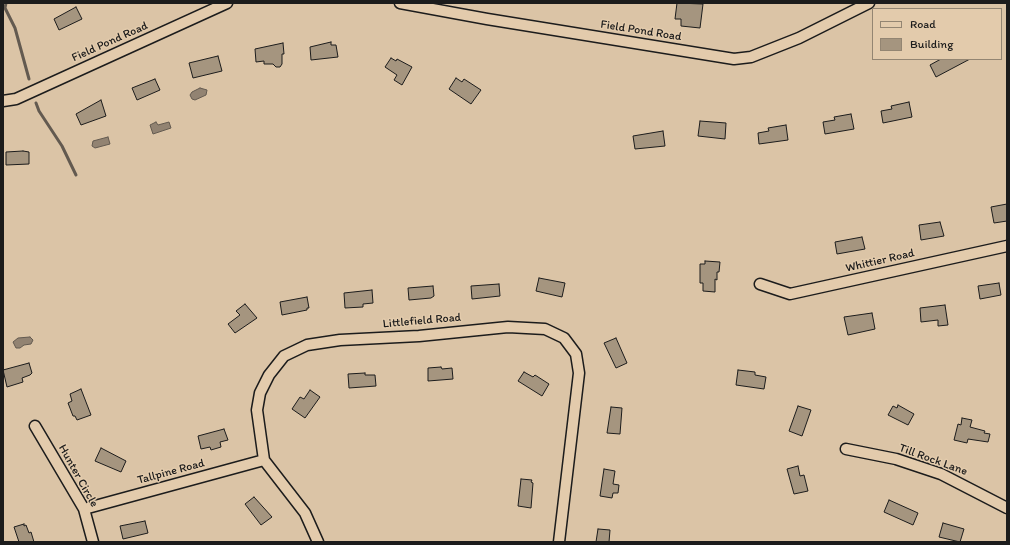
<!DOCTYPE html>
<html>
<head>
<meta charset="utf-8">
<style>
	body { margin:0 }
	#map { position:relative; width:1010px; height:545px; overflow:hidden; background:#dbc4a6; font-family:Itim,sans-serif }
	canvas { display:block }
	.frame { position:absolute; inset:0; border:4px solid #1c1c1c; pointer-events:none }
	.legend { position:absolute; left:872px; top:8px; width:130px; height:52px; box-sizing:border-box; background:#e3cbac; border:1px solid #938572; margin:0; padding:5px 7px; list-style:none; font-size:12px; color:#1c1c1c }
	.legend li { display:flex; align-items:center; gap:8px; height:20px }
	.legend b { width:20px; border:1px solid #938572 }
</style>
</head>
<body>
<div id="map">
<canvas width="1010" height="545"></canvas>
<div class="frame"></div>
<ul class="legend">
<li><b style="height:5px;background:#e3cbac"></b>Road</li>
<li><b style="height:11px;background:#a5957f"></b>Building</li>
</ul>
</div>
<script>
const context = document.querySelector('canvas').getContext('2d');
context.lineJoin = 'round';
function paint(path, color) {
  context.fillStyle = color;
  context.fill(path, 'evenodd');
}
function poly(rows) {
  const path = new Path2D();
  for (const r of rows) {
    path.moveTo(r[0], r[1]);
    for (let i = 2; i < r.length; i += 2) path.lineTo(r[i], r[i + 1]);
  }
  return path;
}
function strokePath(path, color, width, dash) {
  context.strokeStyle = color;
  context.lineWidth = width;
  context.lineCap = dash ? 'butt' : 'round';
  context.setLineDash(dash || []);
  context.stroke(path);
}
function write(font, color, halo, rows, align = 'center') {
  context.font = font + ' Itim,sans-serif';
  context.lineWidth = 3;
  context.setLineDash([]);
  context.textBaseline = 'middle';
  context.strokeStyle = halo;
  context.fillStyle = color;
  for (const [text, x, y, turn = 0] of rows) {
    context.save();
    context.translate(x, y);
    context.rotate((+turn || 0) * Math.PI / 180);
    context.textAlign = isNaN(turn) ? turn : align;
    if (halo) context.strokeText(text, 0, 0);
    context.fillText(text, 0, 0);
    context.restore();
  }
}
const water = poly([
	[200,88,207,90,206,95,195,100,192,99,190,95,192,92,200,88],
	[156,122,158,125,169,122,171,128,153,134,150,125,156,122],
	[108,137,110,144,95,148,92,146,93,141,108,137],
	[30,337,33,340,31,344,24,345,20,348,16,348,13,342,18,338,30,337]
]);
paint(water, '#928372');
strokePath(water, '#635a50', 1);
strokePath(poly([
	[6,3,5,8,15,28,29,79],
	[36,103,39,111,62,146,76,175]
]), '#635a50', 3);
const building = poly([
	[677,3,703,4,700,28,681,26,681,19,675,19,677,3],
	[76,7,82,19,59,30,54,19,76,7],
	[331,42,331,45,336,45,338,57,311,60,310,47,331,42],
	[283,43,284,54,282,54,282,64,280,67,276,67,273,64,264,64,264,61,256,62,255,49,283,43],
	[218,56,222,71,193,78,189,63,218,56],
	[391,58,396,61,397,59,412,67,402,85,394,80,397,75,385,67,391,58],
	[941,59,970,59,936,77,930,65,941,59],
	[456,78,462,82,464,79,481,90,471,104,449,89,456,78],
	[155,79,160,90,137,100,132,88,155,79],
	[101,100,106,116,81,125,76,114,101,100],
	[909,102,912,117,883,123,881,111,892,109,891,106,909,102],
	[851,114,854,129,825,134,823,122,835,120,834,117,851,114],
	[700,121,726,123,725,139,698,136,700,121],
	[786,125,788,140,759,144,758,133,769,131,768,128,786,125],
	[663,131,665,146,635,149,633,136,663,131],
	[23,151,29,152,29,164,6,165,6,152,23,151],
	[1007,204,1007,221,994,223,991,207,1007,204],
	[940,222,944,236,921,240,919,225,940,222],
	[862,237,865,249,837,254,835,242,862,237],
	[705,261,720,262,719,272,717,272,717,280,715,279,715,292,703,291,703,283,700,283,700,264,705,264,705,261],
	[539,278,565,283,562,297,536,291,539,278],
	[999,283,1001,295,980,299,978,286,999,283],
	[499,284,500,296,472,299,471,286,499,284],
	[433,286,434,296,431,298,409,300,408,288,433,286],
	[372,290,373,303,363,304,363,307,345,308,344,293,372,290],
	[307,297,309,308,307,308,307,310,282,315,280,302,307,297],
	[245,304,257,318,235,333,228,324,240,315,236,311,245,304],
	[945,305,948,325,938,326,938,320,921,322,920,308,945,305],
	[872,313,875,329,848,335,844,317,872,313],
	[616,338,627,363,616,368,604,343,616,338],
	[29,363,32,373,30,375,22,378,23,382,7,387,3,370,29,363],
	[441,367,442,369,452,368,453,379,428,381,428,368,441,367],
	[738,370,755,372,755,375,766,377,764,389,736,385,738,370],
	[524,372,533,377,535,375,549,384,542,396,518,381,524,372],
	[365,373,365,375,375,375,376,386,349,388,348,374,365,373],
	[81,389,91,415,77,420,75,416,73,416,68,403,72,401,70,394,81,389],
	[310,390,320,397,305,418,292,409,300,397,304,399,310,390],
	[898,405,914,414,908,425,888,415,893,406,897,408,898,405],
	[798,406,811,410,802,436,789,431,798,406],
	[611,407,622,408,620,434,607,433,611,407],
	[962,418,972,420,970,427,985,431,984,433,990,434,988,442,968,439,967,443,954,440,958,424,961,425,962,418],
	[224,429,228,440,220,442,221,447,211,450,210,447,201,449,198,436,224,429],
	[101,448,126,461,121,472,95,461,101,448],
	[798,466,800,476,804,475,808,491,794,494,787,469,798,466],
	[604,469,615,471,613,484,619,485,618,493,613,493,612,498,600,496,604,469],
	[521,479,532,480,531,482,533,483,531,508,518,506,521,479],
	[254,497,272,517,261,525,245,504,254,497],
	[889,500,918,513,913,525,884,512,889,500],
	[145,521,148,533,123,539,120,526,145,521],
	[943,523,964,529,960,542,939,537,943,523],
	[24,524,24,526,26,525,29,533,31,532,34,542,19,542,14,527,24,524],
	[598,529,610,530,609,542,596,542,598,529]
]);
paint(building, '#a5957f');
strokePath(building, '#1c1c1c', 1);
const minor = poly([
	[400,3,487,19,734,59,751,57,799,38,869,3],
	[3,101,16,99,227,3],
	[760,284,790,294,1007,246],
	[35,426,84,509,93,542],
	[846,449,896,459,941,474,1007,508],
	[84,509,264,460],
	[318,542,305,513,264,460,257,410,260,393,269,375,284,356,307,345,340,340,419,336,508,327,545,329,564,338,576,354,579,373,559,542]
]);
strokePath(minor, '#1c1c1c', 13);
strokePath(minor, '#e3cbac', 10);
write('12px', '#1c1c1c', '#e3cbac', [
	["Field Pond Road",641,31,9],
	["Field Pond Road",110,42,-24],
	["Whittier Road",880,261,-13],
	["Littlefield Road",422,321,-5],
	["Till Rock Lane",933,460,20],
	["Tallpine Road",171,472,-15],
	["Hunter Circle",78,476,61]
]);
</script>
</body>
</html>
